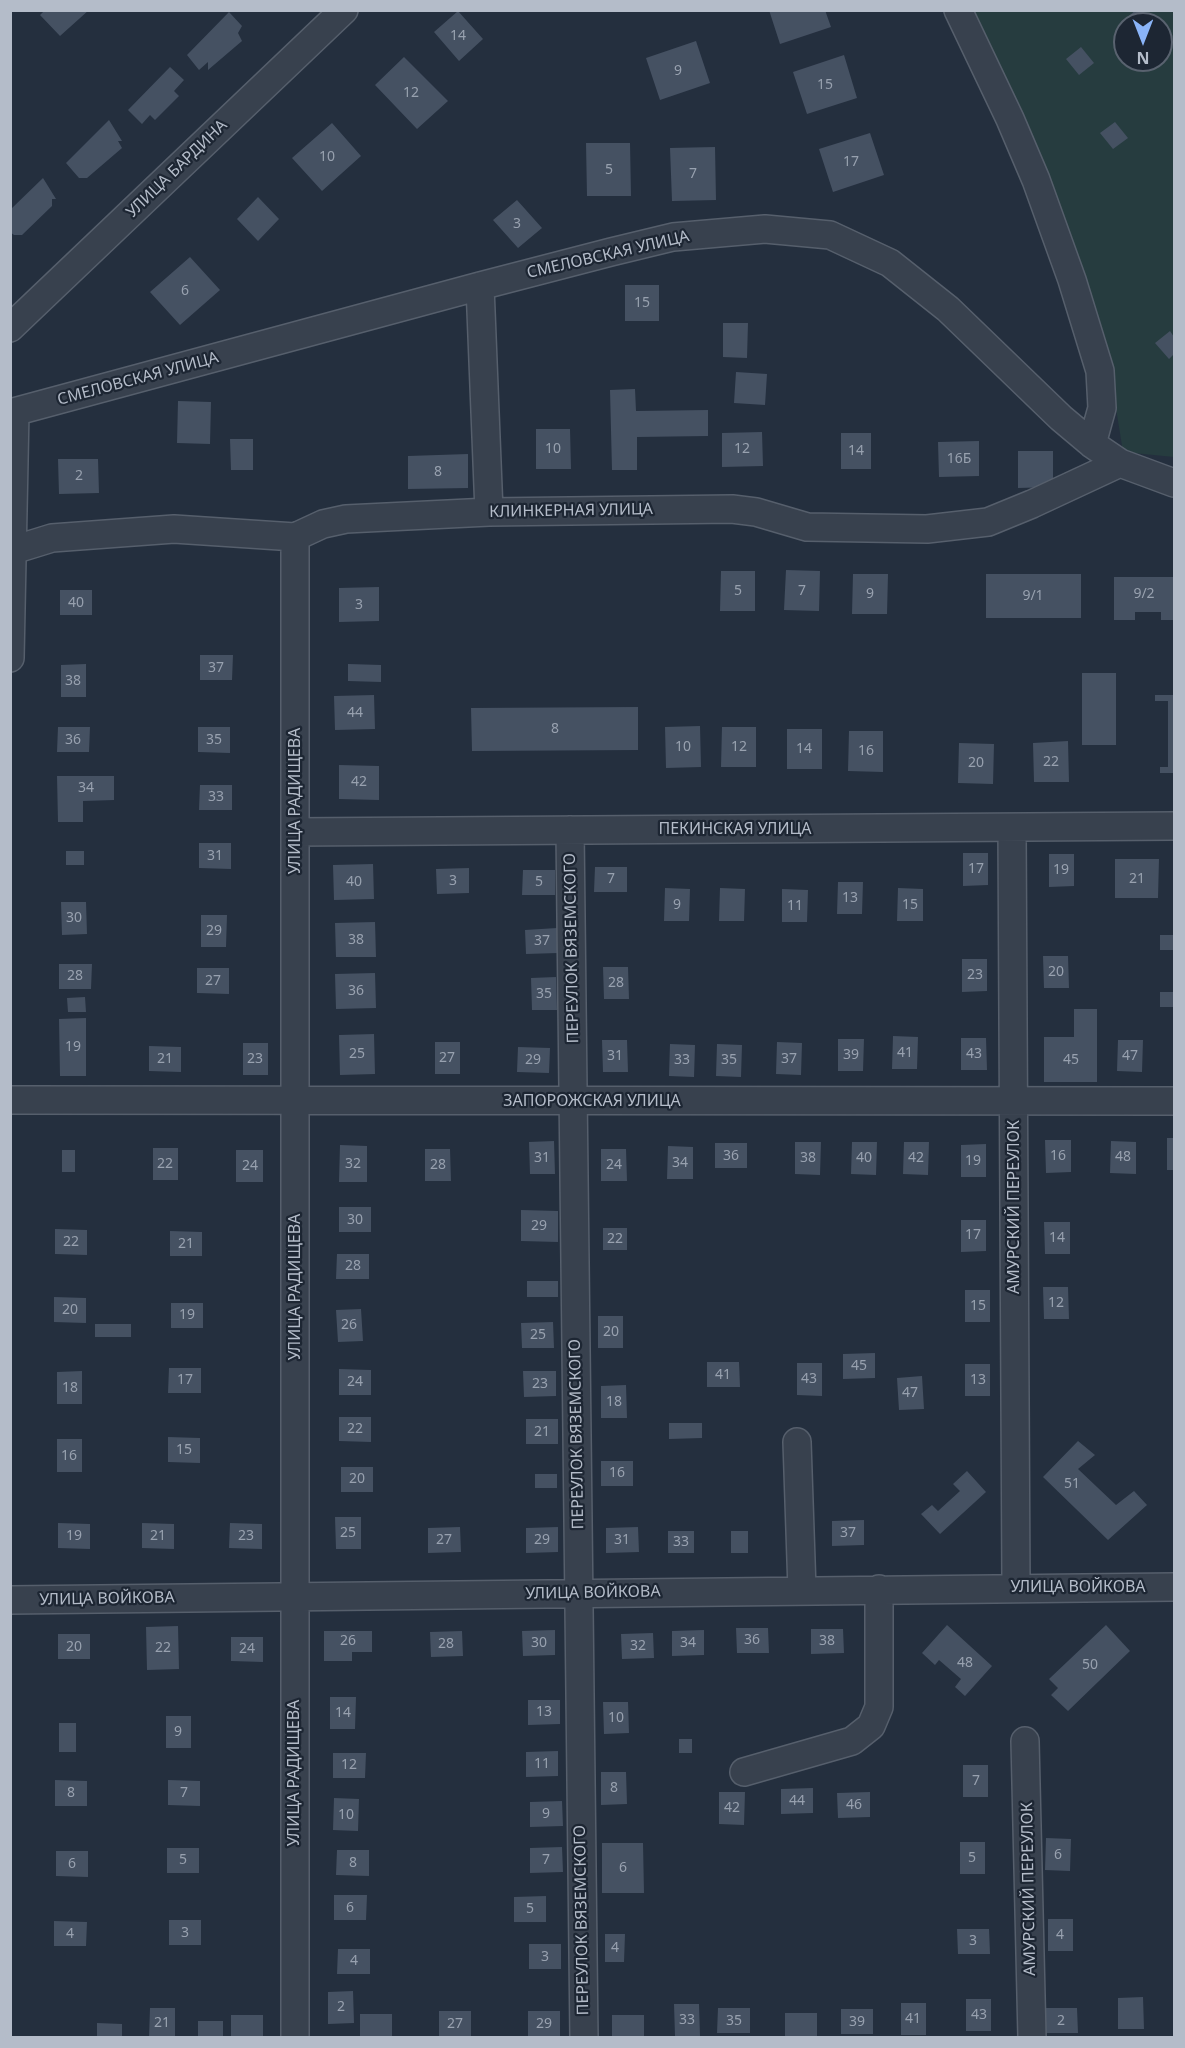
<!DOCTYPE html>
<html>
<head>
<meta charset="utf-8">
<style>
	body { margin:0 }
	#map { position:relative; width:1185px; height:2048px; overflow:hidden; background:#242f3e; font-family:"Noto Sans",sans-serif }
	canvas { display:block }
	.frame { position:absolute; inset:0; border:12px solid #b4bcc9; pointer-events:none }
	.north { position:absolute; left:1113px; top:12px; width:60px; height:60px; box-sizing:border-box; background:#1d2633; border:2px solid #59626f; border-radius:50%; rotate:180deg; font-size:16px; font-weight:700; line-height:24px; text-align:center; color:#b4bcc9 }
	.north::after { content:''; display:block; margin:auto; width:21px; height:27px; background:#8ab4f8; clip-path:polygon(50% 0,100% 100%,50% 72%,0 100%) }
</style>
</head>
<body>
<div id="map">
<canvas width="1185" height="2048"></canvas>
<div class="frame"></div>
<div class="north">N</div>
</div>
<script>
const context = document.querySelector('canvas').getContext('2d');
context.lineJoin = 'round';
function paint(path, color) {
  context.fillStyle = color;
  context.fill(path, 'evenodd');
}
function poly(rows) {
  const path = new Path2D();
  for (const r of rows) {
    path.moveTo(r[0], r[1]);
    for (let i = 2; i < r.length; i += 2) path.lineTo(r[i], r[i + 1]);
  }
  return path;
}
function strokePath(path, color, width, dash) {
  context.strokeStyle = color;
  context.lineWidth = width;
  context.lineCap = dash ? 'butt' : 'round';
  context.setLineDash(dash || []);
  context.stroke(path);
}
function write(font, color, halo, rows, align = 'center') {
  context.font = font + ' "Noto Sans",sans-serif';
  context.lineWidth = 4.5;
  context.setLineDash([]);
  context.textBaseline = 'middle';
  context.strokeStyle = halo;
  context.fillStyle = color;
  for (const [text, x, y, turn = 0] of rows) {
    context.save();
    context.translate(x, y);
    context.rotate((+turn || 0) * Math.PI / 180);
    context.textAlign = isNaN(turn) ? turn : align;
    if (halo) context.strokeText(text, 0, 0);
    context.fillText(text, 0, 0);
    context.restore();
  }
}
paint(poly([
	[969,11,1174,11,1174,457,1123,452,1110,371],
	[1125,24,1161,24,1161,60,1125,60]
]), '#263c3f');
paint(poly([
	[45,10,89,10,60,36,40,15],
	[769,10,825,10,831,27,780,44],
	[1136,10,1141,10,1152,24,1128,24,1124,20],
	[458,11,483,39,459,61,434,32],
	[229,12,242,26,238,33,242,41,208,70,208,62,199,70,187,55],
	[696,41,710,83,660,100,646,58],
	[1081,47,1094,63,1079,75,1066,59],
	[844,55,857,98,807,114,793,72],
	[404,57,448,101,417,129,375,85],
	[170,67,184,80,174,91,179,96,155,120,150,115,142,124,128,110],
	[109,120,122,141,118,141,122,148,87,178,79,178,66,163],
	[1115,122,1128,138,1113,149,1100,133],
	[332,123,361,156,322,191,292,158],
	[870,133,884,175,833,192,819,149],
	[586,143,630,143,631,196,587,196],
	[715,147,716,200,672,201,670,148],
	[43,178,56,199,52,199,52,206,22,235,14,235,10,232,10,210],
	[258,197,279,219,258,241,237,219],
	[517,200,542,228,518,248,493,220],
	[190,257,220,290,180,325,150,292],
	[625,285,659,285,659,321,625,321],
	[723,323,748,323,747,358,723,357],
	[1170,331,1174,337,1174,354,1169,359,1155,343],
	[736,372,767,374,765,405,734,403],
	[635,389,636,411,708,410,708,436,637,437,637,470,612,470,610,390],
	[178,401,211,402,210,444,177,443],
	[536,429,570,429,571,469,536,469],
	[762,432,763,466,722,467,722,433],
	[841,433,871,433,871,469,841,469],
	[230,439,253,439,253,470,231,470],
	[979,441,979,476,939,477,938,442],
	[1018,451,1053,451,1053,487,1018,488],
	[468,454,468,488,408,489,408,456],
	[58,459,98,459,99,493,59,494],
	[786,570,820,571,819,611,784,610],
	[721,571,755,571,755,611,720,611],
	[853,574,888,574,887,614,852,614],
	[986,574,1081,574,1081,618,986,618],
	[1114,577,1174,577,1174,620,1161,620,1161,612,1135,612,1135,620,1114,620],
	[379,587,379,621,339,622,339,588],
	[60,590,92,590,92,615,60,615],
	[200,655,233,655,232,680,200,680],
	[86,664,86,697,61,697,61,665],
	[348,664,381,665,381,682,348,681],
	[1082,673,1116,673,1116,745,1082,745],
	[374,695,375,729,335,730,334,696],
	[1155,695,1174,695,1174,773,1160,773,1160,767,1168,767,1168,701,1155,701],
	[638,707,638,750,472,751,471,708],
	[700,726,701,767,666,768,665,727],
	[58,727,90,727,89,752,57,752],
	[198,727,230,727,230,753,198,752],
	[722,727,756,727,756,767,721,767],
	[787,729,822,729,822,769,787,769],
	[849,731,883,731,883,772,848,771],
	[1068,741,1069,782,1034,782,1033,743],
	[959,743,994,744,993,784,958,783],
	[339,765,379,766,379,800,339,799],
	[57,776,114,776,114,800,83,801,83,822,58,822],
	[200,785,232,785,232,810,199,810],
	[199,843,231,843,231,869,199,868],
	[66,851,84,851,84,865,66,865],
	[963,853,988,853,988,885,963,886],
	[1049,854,1074,854,1074,886,1049,887],
	[1115,859,1159,859,1158,898,1115,898],
	[373,864,374,899,334,900,333,865],
	[595,867,627,867,627,892,594,892],
	[469,868,469,893,437,894,436,869],
	[523,870,555,870,555,895,522,895],
	[838,882,863,882,862,914,837,914],
	[665,888,690,889,689,921,664,921],
	[720,888,745,889,744,921,719,921],
	[898,888,923,889,923,921,897,921],
	[782,889,808,890,807,922,782,922],
	[61,902,86,902,87,934,62,935],
	[201,915,227,915,226,947,201,947],
	[375,922,376,957,336,957,335,923],
	[557,928,558,953,526,954,525,930],
	[1160,935,1174,935,1174,950,1160,950],
	[1043,956,1068,956,1069,988,1044,988],
	[962,959,987,959,987,991,962,992],
	[59,964,92,964,91,989,59,989],
	[603,967,628,967,629,999,604,999],
	[197,968,229,968,229,994,197,993],
	[375,973,376,1008,336,1009,335,974],
	[556,977,557,1010,532,1010,531,978],
	[1160,992,1174,992,1174,1007,1160,1007],
	[85,997,86,1012,68,1012,67,998],
	[1074,1009,1097,1009,1097,1082,1044,1082,1044,1037,1074,1037],
	[86,1018,86,1076,60,1076,59,1019],
	[374,1034,375,1074,340,1075,339,1035],
	[893,1036,918,1037,917,1069,892,1069],
	[961,1038,986,1038,987,1070,961,1070],
	[838,1039,864,1039,863,1071,838,1071],
	[602,1040,627,1040,628,1072,603,1072],
	[1118,1040,1143,1040,1142,1072,1117,1071],
	[435,1042,460,1042,460,1074,435,1074],
	[777,1042,802,1043,801,1075,776,1074],
	[243,1043,268,1043,268,1075,243,1075],
	[670,1044,695,1045,694,1077,669,1076],
	[717,1044,742,1045,741,1077,716,1076],
	[149,1046,181,1047,181,1072,149,1071],
	[518,1047,550,1048,549,1073,517,1072],
	[1167,1138,1174,1138,1174,1170,1167,1170],
	[1045,1140,1071,1140,1071,1172,1046,1173],
	[554,1141,555,1174,530,1174,529,1142],
	[1111,1141,1136,1142,1136,1174,1110,1173],
	[795,1142,821,1142,820,1175,795,1174],
	[852,1142,877,1142,876,1175,851,1174],
	[904,1142,929,1142,928,1175,903,1174],
	[715,1143,747,1143,747,1168,715,1168],
	[986,1144,986,1177,961,1177,961,1145],
	[340,1145,367,1146,367,1182,339,1182],
	[668,1146,693,1147,693,1179,667,1179],
	[153,1148,178,1148,178,1180,153,1180],
	[425,1149,450,1149,451,1181,425,1181],
	[601,1149,626,1149,627,1181,601,1181],
	[62,1150,75,1150,75,1172,62,1172],
	[236,1150,263,1150,263,1182,236,1182],
	[339,1207,371,1207,371,1232,339,1232],
	[521,1210,558,1211,558,1242,521,1241],
	[961,1220,986,1220,986,1251,961,1252],
	[1044,1222,1070,1222,1070,1254,1045,1254],
	[603,1228,627,1228,627,1250,603,1250],
	[55,1229,87,1230,87,1255,55,1254],
	[170,1231,202,1232,202,1256,170,1256],
	[337,1254,369,1254,369,1279,336,1279],
	[527,1281,558,1281,558,1297,527,1297],
	[1043,1287,1068,1287,1069,1319,1044,1319],
	[965,1290,990,1290,990,1322,965,1322],
	[54,1297,86,1298,86,1323,54,1322],
	[171,1303,203,1303,203,1328,171,1328],
	[361,1309,363,1341,338,1342,336,1310],
	[598,1316,623,1316,623,1348,598,1348],
	[553,1322,554,1348,522,1348,521,1323],
	[95,1324,131,1324,131,1337,95,1337],
	[875,1353,875,1378,843,1379,843,1354],
	[707,1362,739,1362,740,1387,707,1387],
	[797,1363,822,1363,822,1396,797,1395],
	[965,1364,990,1364,990,1396,965,1396],
	[169,1368,201,1368,201,1393,168,1393],
	[339,1369,371,1370,371,1395,339,1395],
	[82,1371,82,1404,57,1404,57,1372],
	[523,1371,556,1371,556,1396,524,1397],
	[922,1376,924,1409,899,1410,897,1378],
	[626,1385,627,1418,601,1418,601,1386],
	[339,1417,371,1417,371,1442,339,1441],
	[526,1419,558,1419,558,1444,526,1444],
	[669,1423,702,1423,702,1438,669,1439],
	[168,1437,200,1438,200,1463,168,1462],
	[57,1439,82,1439,82,1472,57,1472],
	[1078,1441,1095,1455,1078,1469,1116,1505,1134,1491,1147,1505,1108,1540,1043,1477],
	[601,1461,633,1461,633,1486,601,1486],
	[341,1467,373,1467,373,1492,341,1492],
	[967,1471,986,1492,940,1534,921,1514,932,1505,938,1511,960,1491,953,1484],
	[535,1474,557,1474,557,1488,535,1488],
	[335,1517,361,1517,361,1549,336,1549],
	[864,1520,864,1545,832,1546,832,1521],
	[58,1523,90,1524,90,1549,58,1548],
	[142,1523,174,1524,174,1549,142,1548],
	[230,1523,262,1524,262,1549,229,1548],
	[460,1527,461,1552,428,1553,428,1528],
	[558,1527,558,1552,526,1553,526,1528],
	[638,1527,639,1552,606,1553,606,1528],
	[668,1531,694,1531,694,1553,668,1553],
	[731,1531,748,1531,748,1553,731,1553],
	[947,1625,992,1666,965,1696,955,1687,961,1679,939,1660,935,1665,922,1653],
	[1106,1625,1130,1651,1068,1711,1051,1695,1058,1688,1049,1679],
	[178,1626,179,1669,147,1670,146,1627],
	[736,1628,768,1628,769,1653,737,1653],
	[811,1629,843,1629,844,1653,811,1654],
	[555,1630,555,1655,523,1656,522,1631],
	[704,1630,704,1655,672,1656,672,1631],
	[324,1631,372,1631,372,1652,352,1652,352,1661,324,1661],
	[462,1631,463,1656,431,1657,430,1632],
	[653,1633,654,1658,622,1659,621,1634],
	[58,1634,90,1634,90,1659,58,1659],
	[231,1637,263,1637,263,1662,231,1661],
	[330,1697,356,1697,355,1729,330,1729],
	[528,1700,560,1700,560,1724,528,1725],
	[603,1702,628,1702,629,1733,604,1734],
	[166,1716,191,1716,191,1748,166,1748],
	[59,1723,76,1723,76,1752,59,1752],
	[679,1739,692,1739,692,1753,679,1753],
	[558,1751,558,1776,526,1777,526,1752],
	[333,1753,366,1753,365,1778,333,1778],
	[963,1765,988,1765,988,1797,963,1797],
	[601,1772,626,1772,627,1804,601,1805],
	[55,1780,87,1781,87,1806,55,1806],
	[168,1780,200,1781,200,1806,168,1805],
	[813,1788,813,1813,781,1814,781,1789],
	[719,1792,745,1792,744,1825,719,1824],
	[870,1792,870,1817,838,1818,837,1793],
	[334,1798,359,1799,358,1831,333,1830],
	[562,1801,563,1826,530,1827,530,1802],
	[1046,1838,1071,1839,1070,1871,1045,1870],
	[960,1842,985,1842,985,1874,960,1874],
	[602,1843,643,1843,644,1893,602,1893],
	[562,1847,563,1872,530,1873,530,1848],
	[167,1848,199,1848,199,1873,167,1873],
	[337,1850,369,1850,369,1876,336,1875],
	[56,1851,88,1851,88,1877,56,1876],
	[334,1895,367,1895,366,1920,334,1920],
	[546,1896,546,1922,514,1922,514,1897],
	[1048,1919,1073,1919,1073,1951,1048,1951],
	[169,1920,201,1920,201,1945,169,1945],
	[54,1921,87,1922,86,1946,54,1946],
	[957,1929,989,1929,990,1954,958,1954],
	[605,1934,625,1934,624,1962,605,1962],
	[529,1944,561,1944,561,1969,529,1969],
	[338,1949,370,1949,370,1974,337,1974],
	[353,1991,354,2023,328,2024,328,1992],
	[1143,1997,1144,2029,1118,2029,1118,1998],
	[966,1999,991,1999,991,2031,966,2031],
	[901,2003,926,2003,926,2035,901,2035],
	[674,2004,699,2004,700,2036,675,2036],
	[150,2008,175,2008,175,2038,149,2038],
	[718,2008,750,2008,750,2033,717,2033],
	[1045,2008,1077,2008,1078,2033,1046,2033],
	[841,2009,873,2009,873,2034,841,2034],
	[439,2011,471,2011,471,2036,439,2036],
	[528,2011,560,2011,560,2036,528,2036],
	[785,2013,817,2013,817,2038,785,2038],
	[360,2014,392,2014,392,2038,360,2038],
	[231,2015,263,2015,263,2038,231,2038],
	[612,2015,644,2015,644,2038,612,2038],
	[198,2021,223,2021,223,2038,198,2038],
	[97,2023,122,2024,122,2038,97,2038]
]), '#455162');
const minor = poly([
	[958,10,1010,119,1036,180,1072,280,1100,371,1102,408,1092,444],
	[480,286,489,512],
	[10,328,344,10],
	[10,413,480,286,611,252,673,237,765,229,830,235,890,263,948,309,1061,418,1092,444,1120,463,1174,483],
	[10,551,52,538,174,529,295,537,323,524,346,519,489,512,732,509,756,512,807,527,927,529,988,522,1032,504,1120,463],
	[10,658,15,412],
	[1012,828,1016,1587],
	[570,830,584,2038],
	[295,832,1174,826],
	[10,1100,1174,1101],
	[797,1442,802,1590],
	[10,1600,1174,1587],
	[1025,1741,1032,2038],
	[744,1772,852,1741,871,1726,879,1707,879,1589],
	[295,2038,295,537]
]);
strokePath(minor, '#565f6c', 30);
strokePath(minor, '#38414e', 27);
write('14px', '#98a1af', null, [
	["14",458,36],
	["9",678,71],
	["15",825,85],
	["12",411,93],
	["10",327,157],
	["17",851,162],
	["5",609,170],
	["7",693,174],
	["3",517,224],
	["6",185,291],
	["15",642,303],
	["10",553,449],
	["12",742,449],
	["14",856,451],
	["16Б",959,459],
	["8",438,472],
	["2",79,476],
	["5",738,591],
	["7",802,591],
	["9",870,594],
	["9/2",1144,594],
	["9/1",1033,596],
	["40",76,603],
	["3",359,605],
	["37",216,668],
	["38",73,681],
	["44",355,713],
	["8",555,729],
	["36",73,740],
	["35",214,740],
	["10",683,747],
	["12",739,747],
	["14",804,749],
	["16",866,751],
	["22",1051,762],
	["20",976,763],
	["42",359,782],
	["34",86,788],
	["33",216,797],
	["31",215,856],
	["17",976,869],
	["19",1061,870],
	["7",611,879],
	["21",1137,879],
	["3",453,881],
	["40",354,882],
	["5",539,882],
	["13",850,898],
	["9",677,905],
	["15",910,905],
	["11",795,906],
	["30",74,918],
	["29",214,931],
	["38",356,940],
	["37",542,941],
	["20",1056,972],
	["23",975,975],
	["28",75,976],
	["27",213,981],
	["28",616,983],
	["36",356,991],
	["35",544,994],
	["19",73,1047],
	["41",905,1053],
	["25",357,1054],
	["43",974,1054],
	["39",851,1055],
	["31",615,1056],
	["47",1130,1056],
	["27",447,1058],
	["21",165,1059],
	["23",255,1059],
	["37",789,1059],
	["29",533,1060],
	["33",682,1060],
	["35",729,1060],
	["45",1071,1060],
	["36",731,1156],
	["16",1058,1156],
	["48",1123,1157],
	["31",542,1158],
	["38",808,1158],
	["40",864,1158],
	["42",916,1158],
	["19",973,1161],
	["34",680,1163],
	["22",165,1164],
	["32",353,1164],
	["28",438,1165],
	["24",614,1165],
	["24",250,1166],
	["30",355,1220],
	["29",539,1226],
	["17",973,1235],
	["14",1057,1238],
	["22",615,1239],
	["22",71,1242],
	["21",186,1244],
	["28",353,1266],
	["12",1056,1303],
	["15",978,1306],
	["20",70,1310],
	["19",187,1315],
	["26",349,1325],
	["20",611,1332],
	["25",538,1335],
	["45",859,1366],
	["41",723,1375],
	["43",809,1379],
	["17",185,1380],
	["13",978,1380],
	["24",355,1382],
	["23",540,1384],
	["18",70,1388],
	["47",910,1393],
	["18",614,1402],
	["22",355,1429],
	["21",542,1432],
	["15",184,1450],
	["16",69,1456],
	["16",617,1473],
	["20",357,1479],
	["51",1072,1484],
	["25",348,1533],
	["37",848,1533],
	["19",74,1536],
	["21",158,1536],
	["23",246,1536],
	["27",444,1540],
	["29",542,1540],
	["31",622,1540],
	["33",681,1542],
	["36",752,1640],
	["26",348,1641],
	["38",827,1641],
	["30",539,1643],
	["34",688,1643],
	["28",446,1644],
	["32",638,1646],
	["20",74,1647],
	["22",163,1648],
	["24",247,1649],
	["48",965,1663],
	["50",1090,1665],
	["13",544,1712],
	["14",343,1713],
	["10",616,1718],
	["9",178,1732],
	["11",542,1764],
	["12",349,1765],
	["7",976,1781],
	["8",614,1788],
	["8",71,1793],
	["7",184,1793],
	["44",797,1801],
	["46",854,1805],
	["42",732,1808],
	["9",546,1814],
	["10",346,1815],
	["6",1058,1855],
	["5",972,1858],
	["5",183,1860],
	["7",546,1860],
	["8",353,1863],
	["6",72,1864],
	["6",623,1868],
	["6",350,1908],
	["5",530,1909],
	["3",185,1933],
	["4",70,1934],
	["4",1060,1935],
	["3",973,1941],
	["4",615,1948],
	["3",545,1957],
	["4",354,1961],
	["2",341,2007],
	["43",979,2015],
	["41",913,2019],
	["33",687,2020],
	["35",734,2021],
	["2",1061,2021],
	["39",857,2022],
	["21",162,2023],
	["27",455,2024],
	["29",544,2024]
]);
write('16px', '#b4bcc9', '#1d2633', [
	["УЛИЦА БАРДИНА",177,169,-44],
	["СМЕЛОВСКАЯ УЛИЦА",608,255,-13],
	["СМЕЛОВСКАЯ УЛИЦА",138,379,-15],
	["КЛИНКЕРНАЯ УЛИЦА",571,511,-1],
	["УЛИЦА РАДИЩЕВА",295,801,-90],
	["ПЕКИНСКАЯ УЛИЦА",735,829],
	["ПЕРЕУЛОК ВЯЗЕМСКОГО",572,948,-91],
	["ЗАПОРОЖСКАЯ УЛИЦА",592,1101],
	["АМУРСКИЙ ПЕРЕУЛОК",1014,1207,-90],
	["УЛИЦА РАДИЩЕВА",295,1287,-90],
	["ПЕРЕУЛОК ВЯЗЕМСКОГО",577,1434,-91],
	["УЛИЦА ВОЙКОВА",1078,1587],
	["УЛИЦА ВОЙКОВА",593,1593,-1],
	["УЛИЦА ВОЙКОВА",107,1599,-1],
	["УЛИЦА РАДИЩЕВА",294,1773,-90],
	["АМУРСКИЙ ПЕРЕУЛОК",1029,1889,-91],
	["ПЕРЕУЛОК ВЯЗЕМСКОГО",582,1920,-91]
]);
</script>
</body>
</html>
